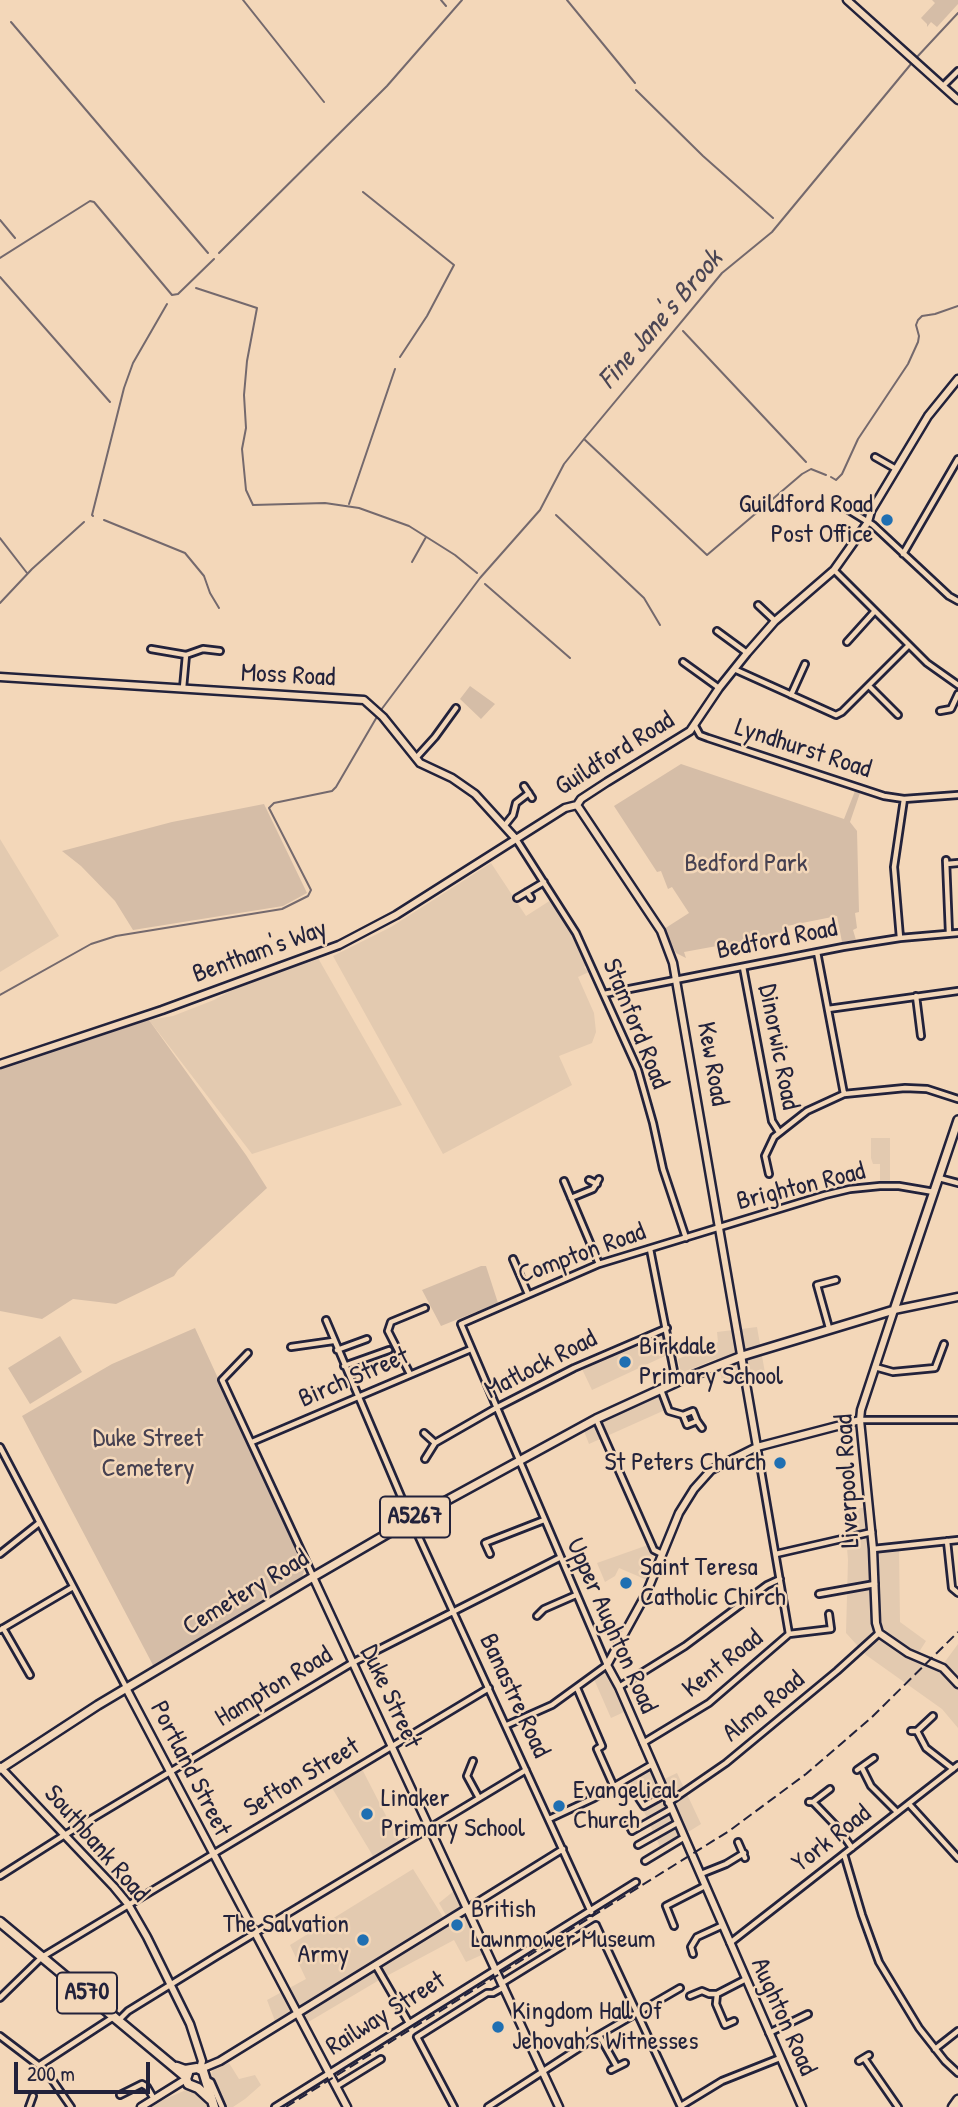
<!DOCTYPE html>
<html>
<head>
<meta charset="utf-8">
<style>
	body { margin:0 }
	#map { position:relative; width:958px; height:2107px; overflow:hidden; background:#f3d7b9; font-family:"Patrick Hand",sans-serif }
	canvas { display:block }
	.scale { position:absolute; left:14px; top:2062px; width:136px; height:32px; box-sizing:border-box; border:4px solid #22223b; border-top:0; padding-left:9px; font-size:21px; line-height:24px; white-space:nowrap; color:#22223b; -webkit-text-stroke:5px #f3d7b9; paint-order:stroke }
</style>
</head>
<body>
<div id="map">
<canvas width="958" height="2107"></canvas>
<div class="scale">200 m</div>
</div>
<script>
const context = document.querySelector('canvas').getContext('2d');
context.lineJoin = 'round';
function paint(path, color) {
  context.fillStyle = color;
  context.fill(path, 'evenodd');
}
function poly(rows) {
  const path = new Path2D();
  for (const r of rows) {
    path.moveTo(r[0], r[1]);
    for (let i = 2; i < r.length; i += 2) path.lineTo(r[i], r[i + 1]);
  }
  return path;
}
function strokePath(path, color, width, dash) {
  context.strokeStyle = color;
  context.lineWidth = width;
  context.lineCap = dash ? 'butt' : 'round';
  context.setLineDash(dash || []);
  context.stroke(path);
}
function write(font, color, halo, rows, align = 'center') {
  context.font = font + ' "Patrick Hand",sans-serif';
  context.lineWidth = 5;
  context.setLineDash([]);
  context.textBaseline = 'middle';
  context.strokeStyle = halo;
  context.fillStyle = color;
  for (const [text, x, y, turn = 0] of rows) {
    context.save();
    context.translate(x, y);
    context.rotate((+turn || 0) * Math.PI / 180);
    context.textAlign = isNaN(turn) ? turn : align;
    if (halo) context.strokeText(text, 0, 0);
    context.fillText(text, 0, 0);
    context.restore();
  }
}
paint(poly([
	[0,839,59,936,0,972],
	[491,863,526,916,551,900,572,934,587,964,584,967,589,972,578,977,594,1013,596,1032,592,1043,559,1056,572,1085,443,1154,333,956,391,927],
	[318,958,402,1105,252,1154,149,1020,173,1016,214,1000,232,990],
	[871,1138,890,1138,890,1182,880,1182,880,1164,873,1164,871,1158],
	[757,1327,765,1373,723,1384,716,1359,681,1373,678,1359,718,1342,717,1332],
	[663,1332,667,1355,592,1390,582,1369],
	[659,1393,665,1410,589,1444,584,1431,595,1422],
	[867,1507,871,1552,899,1549,900,1622,926,1641,919,1652,944,1663,958,1644,958,1728,942,1709,866,1655,846,1633,848,1560,844,1511],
	[648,1545,655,1562,647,1580,619,1568,615,1576,605,1582,597,1563],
	[605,1670,624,1712,611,1718,593,1677],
	[362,1769,399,1841,373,1856,332,1788],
	[649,1769,656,1783,677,1773,701,1824,661,1849,630,1781],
	[413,1869,443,1917,344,1983,347,1986,447,1917,439,1903,455,1890,469,1905,482,1903,488,1913,472,1924,486,1953,466,1962,454,1940,381,1979,305,2024,296,2018,275,2021,267,2000,306,1979,290,1945],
	[229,2063,239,2079,255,2075,261,2085,245,2099,233,2107,224,2107,211,2075,213,2069],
	[186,2090,200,2094,215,2107,147,2107]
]), '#e3cab0');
paint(poly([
	[932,0,958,0,958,4,937,27,931,22,927,27,927,24,921,18,935,3],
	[470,686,495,704,481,719,460,699],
	[681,764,844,819,855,791,860,793,850,822,857,831,859,912,855,913,857,928,853,930,856,940,842,942,837,916,787,926,788,933,684,952,686,958,676,953,664,929,689,913,672,887,668,889,661,871,657,872,614,806],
	[264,804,307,893,283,906,133,930,115,901,81,866,62,851,172,822],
	[149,1020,246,1155,267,1188,178,1270,174,1276,116,1304,73,1299,42,1319,0,1311,0,1070],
	[481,1266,486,1266,498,1303,441,1326,422,1290],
	[195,1328,305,1568,301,1581,154,1667,22,1416,112,1364],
	[60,1336,82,1372,30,1404,8,1368]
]), '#d5bda7');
strokePath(poly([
	[243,0,324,102],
	[441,0,446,6],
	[567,0,635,83],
	[11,22,208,253],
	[917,57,958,13],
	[636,90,703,156,773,218],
	[363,192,454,265,427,316,400,357],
	[0,220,15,238],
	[219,253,387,86,462,0],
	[0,258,90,201,94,202,172,295,178,294,214,259],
	[0,277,110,402],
	[196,288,257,308,247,361,244,395,246,428,242,449,246,490,253,505,325,503,359,508,409,526,455,555,477,573],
	[683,331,806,462],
	[584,439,707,555,802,474,811,469,826,475],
	[831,477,836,480,842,474,858,439,908,364,918,342,919,336,916,325,918,320,922,316,935,314,958,306],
	[349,504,395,369],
	[556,515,644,598,660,625],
	[93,516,92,515,124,388,133,363,167,304],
	[104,520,185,553,204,576,210,593,219,608],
	[0,538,27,573],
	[412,562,426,537],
	[485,584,570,658],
	[0,603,32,569,84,522],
	[381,710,480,578,540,510,564,464,584,439,722,273,772,232,911,64],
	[0,995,91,944,116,936,282,909,308,896,311,890,269,808,274,803,332,791,336,787,378,715]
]), '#74696d', 2);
const street = poly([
	[943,86,958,71],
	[875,457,896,469],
	[847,509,873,525,949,596,958,601],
	[903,554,958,459],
	[834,570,927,663,958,685],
	[758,605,775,621],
	[717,631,747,653],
	[847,642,874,612],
	[151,649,186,655],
	[683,662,719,688],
	[734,669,836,715,842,712,909,645],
	[869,686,898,715],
	[183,688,186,655,203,649,220,651],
	[791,695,805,664],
	[940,711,951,709,958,694],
	[695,726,700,735,708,738,884,796,904,799,958,795],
	[416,758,435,737,456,708],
	[524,786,532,798],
	[505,825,513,815,516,803,529,793],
	[516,839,576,933,638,1070,653,1123,663,1169,686,1238],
	[946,860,949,933],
	[947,864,958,863],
	[527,892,531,898],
	[517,898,544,882],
	[900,938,894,867,904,799],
	[817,952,844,1094],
	[743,967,772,1121,779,1132],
	[604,994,843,947,900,938,958,933],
	[916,996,921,1036],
	[828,1009,958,991],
	[769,1174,765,1156,774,1137,807,1111,844,1094,905,1088,927,1089,958,1099],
	[939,1178,958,1183],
	[589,1180,597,1184],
	[564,1181,599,1264],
	[571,1198,593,1189,599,1179],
	[650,1249,674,1371,679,1381],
	[513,1259,528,1294],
	[326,1320,411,1520,591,1912],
	[829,1328,817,1285,836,1280],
	[291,1347,333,1341],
	[337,1350,367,1339],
	[248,1353,222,1380,313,1576],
	[344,1366,389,1350],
	[875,1367,893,1372,935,1368,944,1344],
	[410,1374,388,1331,391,1322,425,1308],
	[661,1390,669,1411,683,1415,687,1425,697,1421,702,1428],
	[683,1415,693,1411,697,1421],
	[596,1419,654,1550,662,1554],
	[860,1420,958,1420],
	[424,1433,435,1443],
	[252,1442,471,1349],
	[0,1447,126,1687],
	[757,1447,789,1634],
	[425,1459,435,1443,496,1408,574,1368,667,1328],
	[947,1541,952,1588,958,1593],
	[873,1549,958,1540],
	[0,1554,39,1523],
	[490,1554,485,1543,544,1520],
	[776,1554,872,1532],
	[819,1594,875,1584],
	[537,1616,544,1609,576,1595],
	[3,1628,30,1675],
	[0,1630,73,1587],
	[789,1634,831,1629,829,1614],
	[619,1687,685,1646,767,1585,780,1579],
	[577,1688,602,1746,597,1749,614,1787],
	[507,1725,552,1705,607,1665,461,1324,599,1264,825,1195,850,1189,880,1186,899,1186,934,1192],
	[911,1731,917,1731,933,1716],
	[917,1731,926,1748,953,1769],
	[643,1743,709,1703,789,1634],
	[473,1761,467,1776,479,1798],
	[862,1768,871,1786,897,1812],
	[857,1770,874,1758],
	[638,1797,644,1806,664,1795],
	[809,1802,813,1802,830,1789],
	[813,1802,838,1828,852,1848],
	[668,1803,726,1763,837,1671,879,1633],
	[909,1804,958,1858],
	[549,1819,594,1798,651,1765],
	[628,1823,632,1831,671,1809],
	[738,1842,745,1858],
	[638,1845,677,1823],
	[844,1854,862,1915,879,1962,919,2028,945,2061,958,2073],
	[645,1861,683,1838],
	[701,1874,726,1864,744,1853],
	[0,1876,63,1836,352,1663,559,1558],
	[468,1908,563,1849],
	[674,1926,666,1906,705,1886],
	[730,1943,958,1765],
	[693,1954,691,1947,697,1937,721,1926],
	[376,1966,409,2023],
	[502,1983,596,1925,681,2107],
	[690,1996,702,1991,709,1994,717,1994],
	[0,1998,42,1957,489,1688],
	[119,2020,128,2011,217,1956,526,1770],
	[734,2021,725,2025,716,2004,717,1994,746,1979],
	[769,2033,808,2014],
	[599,2035,617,2067],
	[0,2036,46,2071,71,2107],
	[935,2049,958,2031],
	[864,2058,898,2107],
	[859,2061,869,2055],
	[40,2065,115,2016],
	[611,2070,625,2063],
	[207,2080,211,2082,222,2107],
	[337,2086,381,2059],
	[120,2095,142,2084,147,2087,154,2099],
	[681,2106,722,2081,780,2058],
	[29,2107,33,2096],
	[275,2107,636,1882],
	[454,2107,417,2037,487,1993,493,1993,504,1987],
	[488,2107,599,2035,680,1988]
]);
const secondary = poly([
	[847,0,958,100],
	[0,677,364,700,383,717,420,763,452,778,475,794,516,839],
	[577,805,661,931,673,963,757,1447],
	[0,1064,162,1010,339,945,396,915,565,808,577,805,581,799,607,782,690,731,719,688,747,653,775,621,834,570,868,522,871,511,928,416,958,379],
	[958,1297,894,1310,861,1410,860,1420,873,1549,876,1623,879,1633,908,1653,943,1668,958,1684],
	[313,1577,559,2107],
	[126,1688,347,2107],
	[0,1767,114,1887,128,1904,147,1937,190,2024,202,2061,200,2069],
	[201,2069,220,2061,468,1908],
	[141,2107,186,2079],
	[802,2107,619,1687,607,1665,646,1594,679,1513,694,1489,711,1470,757,1447,860,1420]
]);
const primary = poly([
	[0,1769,98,1705,313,1577,411,1520,596,1419,679,1381,742,1356,894,1310,958,1120]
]);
const highway = poly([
	[0,1922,186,2077],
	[177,2067,185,2070,197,2068,203,2071,214,2107],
	[188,2073,186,2079,188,2084,198,2088,210,2099],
	[953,2107,958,2100]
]);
strokePath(street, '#22223b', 10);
strokePath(secondary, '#22223b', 11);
strokePath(primary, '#22223b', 12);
strokePath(highway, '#22223b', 13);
strokePath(street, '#f3d7b9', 4.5);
strokePath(secondary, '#f3d7b9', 6);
strokePath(primary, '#f3d7b9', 7);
strokePath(highway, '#f3d7b9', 8);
strokePath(poly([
	[286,2107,729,1831,806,1774,871,1718,958,1632]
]), '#22223b', 2, [10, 5]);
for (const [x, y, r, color] of [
	[887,520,7,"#1f6fb2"],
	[625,1362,7,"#1f6fb2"],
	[780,1463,7,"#1f6fb2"],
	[626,1583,7,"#1f6fb2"],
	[559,1806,7,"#1f6fb2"],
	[367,1814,7,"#1f6fb2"],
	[457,1925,7,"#1f6fb2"],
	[363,1940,7,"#1f6fb2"],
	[498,2027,7,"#1f6fb2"]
]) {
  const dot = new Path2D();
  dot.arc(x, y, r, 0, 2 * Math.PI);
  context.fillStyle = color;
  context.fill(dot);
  strokePath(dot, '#f3d7b9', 2.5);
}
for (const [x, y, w] of [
	[415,1517,70],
	[87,1993,60]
]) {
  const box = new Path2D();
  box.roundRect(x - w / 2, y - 20.5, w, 41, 5);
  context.fillStyle = '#f3d7b9';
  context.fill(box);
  strokePath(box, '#22223b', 2);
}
write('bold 24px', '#22223b', null, [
	["A5267",415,1517],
	["A570",87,1993]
]);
write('26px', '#22223b', '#f3d7b9', [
	["Guildford Road",873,505,"right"],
	["Post Office",873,535,"right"],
	["Birkdale",639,1347],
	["Primary School",639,1377],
	["St Peters Church",766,1463,"right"],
	["Saint Teresa",640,1568],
	["Catholic Chirch",640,1598],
	["Evangelical",573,1791],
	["Church",573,1821],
	["Linaker",381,1799],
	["Primary School",381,1829],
	["British",471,1910],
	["Lawnmower Museum",471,1940],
	["The Salvation",349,1925,"right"],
	["Army",349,1955,"right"],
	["Kingdom Hall Of",512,2012],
	["Jehovah's Witnesses",512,2042]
], 'left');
write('26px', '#22223b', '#f3d7b9', [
	["Moss Road",288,676,3],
	["Lyndhurst Road",803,749,18],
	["Guildford Road",615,754,-32],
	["Bedford Road",777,940,-11],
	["Bentham's Way",260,952,-20],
	["Stamford Road",635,1024,68],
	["Dinorwic Road",778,1047,79],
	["Kew Road",712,1064,80],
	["Brighton Road",801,1187,-14],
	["Compton Road",582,1254,-20],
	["Matlock Road",541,1365,-27],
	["Birch Street",354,1378,-23],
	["Liverpool Road",848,1481,-93],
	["Cemetery Road",246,1593,-31],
	["Upper Aughton Road",611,1626,66],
	["Kent Road",723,1664,-38],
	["Hampton Road",274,1687,-31],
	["Banastre Road",514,1696,65],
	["Duke Street",390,1697,65],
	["Alma Road",764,1707,-39],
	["Portland Street",190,1769,63],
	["Sefton Street",302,1778,-31],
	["York Road",832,1839,-38],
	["Southbank Road",96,1844,49],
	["Railway Street",386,2014,-32],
	["Aughton Road",783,2017,66]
]);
write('26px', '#464151', '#f3d7b9', [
	["Bedford Park",746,864],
	["Duke Street",148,1439],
	["Cemetery",148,1469]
]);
write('italic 28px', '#4b4654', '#f3d7b9', [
	["Fine Jane's Brook",661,320,-49]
]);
</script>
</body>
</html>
